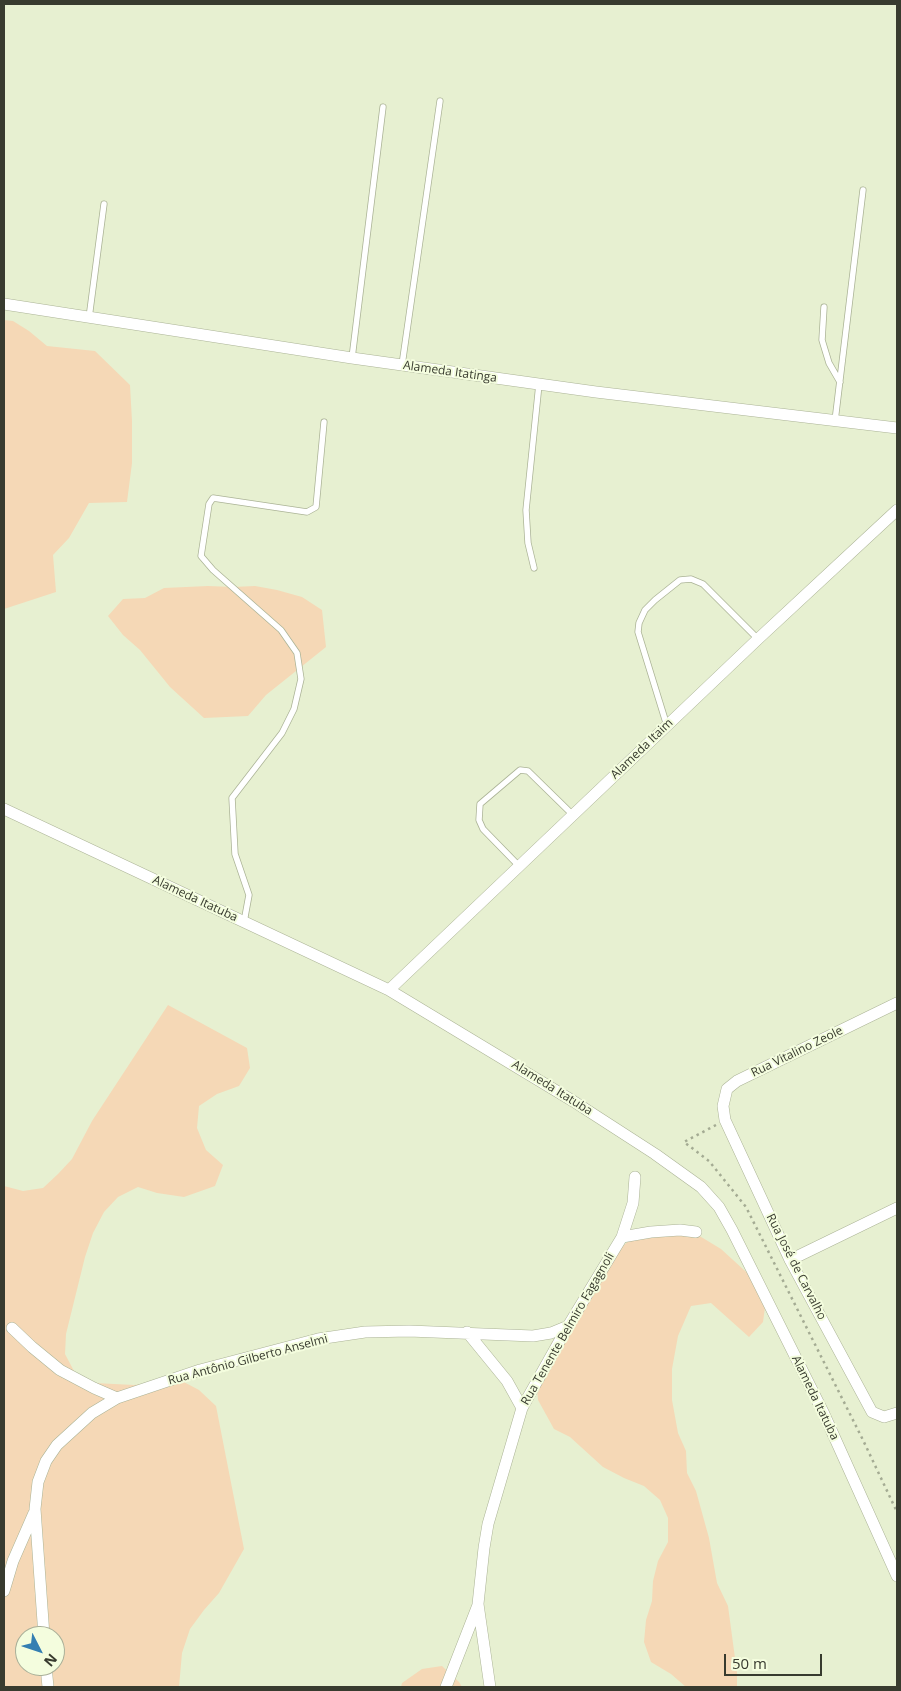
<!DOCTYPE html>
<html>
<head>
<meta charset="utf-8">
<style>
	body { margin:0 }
	#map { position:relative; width:901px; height:1691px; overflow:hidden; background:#e7f0d1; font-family:"Open Sans",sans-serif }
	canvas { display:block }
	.frame { position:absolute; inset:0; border:5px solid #383b2f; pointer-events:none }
	.north { position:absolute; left:15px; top:1626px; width:50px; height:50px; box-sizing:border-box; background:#f4fdde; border:1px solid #a9af98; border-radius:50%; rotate:131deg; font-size:14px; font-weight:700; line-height:20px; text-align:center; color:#383b2f }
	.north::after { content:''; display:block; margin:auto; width:18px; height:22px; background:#347fb2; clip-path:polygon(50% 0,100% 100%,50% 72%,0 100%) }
	.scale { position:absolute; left:724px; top:1654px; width:98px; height:22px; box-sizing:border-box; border:2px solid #383b2f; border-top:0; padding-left:6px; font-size:15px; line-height:18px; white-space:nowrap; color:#383b2f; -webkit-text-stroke:4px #f4fdde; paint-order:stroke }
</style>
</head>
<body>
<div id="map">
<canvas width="901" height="1691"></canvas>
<div class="frame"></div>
<div class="north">N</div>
<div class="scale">50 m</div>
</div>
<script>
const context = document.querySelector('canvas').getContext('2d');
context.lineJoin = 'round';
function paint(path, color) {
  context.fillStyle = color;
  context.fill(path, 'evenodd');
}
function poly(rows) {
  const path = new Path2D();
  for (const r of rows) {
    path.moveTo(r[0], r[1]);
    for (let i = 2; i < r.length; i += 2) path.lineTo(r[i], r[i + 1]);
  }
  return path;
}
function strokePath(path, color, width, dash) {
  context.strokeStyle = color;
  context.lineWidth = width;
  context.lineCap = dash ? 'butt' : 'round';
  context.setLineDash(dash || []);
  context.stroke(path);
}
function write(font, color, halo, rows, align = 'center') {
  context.font = font + ' "Open Sans",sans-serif';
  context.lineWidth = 4;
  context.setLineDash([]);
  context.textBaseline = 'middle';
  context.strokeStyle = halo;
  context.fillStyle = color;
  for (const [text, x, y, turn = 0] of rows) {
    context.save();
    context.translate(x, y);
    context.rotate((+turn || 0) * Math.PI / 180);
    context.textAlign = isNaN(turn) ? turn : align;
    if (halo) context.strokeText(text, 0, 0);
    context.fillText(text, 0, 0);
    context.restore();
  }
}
paint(poly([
	[4,320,13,321,29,331,47,346,95,351,130,385,132,421,132,463,127,502,89,503,69,538,53,555,56,592,4,609],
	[208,586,233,587,255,586,277,590,302,597,322,610,326,647,266,695,248,716,204,718,170,687,140,650,123,635,108,616,123,599,145,598,164,588],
	[168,1005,247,1048,250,1068,239,1086,217,1094,199,1106,197,1128,206,1150,223,1165,215,1186,184,1197,157,1193,138,1187,118,1197,104,1212,93,1233,85,1257,66,1334,65,1354,75,1373,94,1383,134,1385,180,1380,199,1390,216,1406,244,1549,219,1593,204,1610,190,1629,182,1653,179,1687,4,1687,4,1186,23,1191,43,1188,58,1174,72,1159,92,1121],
	[25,1636,55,1636,55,1666,25,1666],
	[688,1229,721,1249,755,1280,766,1300,763,1322,749,1337,711,1303,691,1306,678,1336,672,1369,672,1400,678,1433,686,1451,687,1473,696,1491,709,1538,717,1583,728,1606,737,1673,737,1687,686,1687,671,1674,651,1662,644,1642,646,1620,652,1601,653,1581,658,1561,668,1542,668,1518,660,1500,644,1486,624,1478,603,1467,570,1437,554,1429,538,1400,536,1378,552,1342,576,1305,586,1285,615,1253,632,1238],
	[442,1666,459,1682,462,1687,401,1687,402,1683,422,1669]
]), '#f5d8b6');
const lane = poly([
	[824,307,822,340,829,363,840,382],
	[89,318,104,204],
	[352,358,383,107],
	[402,365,440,101],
	[835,421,863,190],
	[534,568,528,543,526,510,539,384],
	[667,726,638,632,639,623,645,610,655,600,680,580,691,579,703,584,758,639],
	[519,866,483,829,479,820,480,804,520,770,528,771,573,815],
	[244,922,249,895,235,854,232,798,282,733,294,709,301,679,297,653,281,630,213,570,201,556,209,504,213,498,307,512,316,507,324,422]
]);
const street = poly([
	[4,304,352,358,596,392,897,428],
	[4,809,389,990,573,1101,655,1154,701,1187,719,1207,732,1230,824,1414,897,1576],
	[389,990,758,639,897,510],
	[897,1003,737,1081,727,1089,723,1106,725,1120,790,1260,872,1412,884,1417,897,1413],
	[622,1237,633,1203,635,1177],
	[790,1260,897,1208],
	[12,1328,32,1347,60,1370,94,1388,117,1398],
	[467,1332,507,1381,522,1408],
	[4,1591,13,1561,34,1513],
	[44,1636,35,1509,38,1482,46,1461,57,1445,92,1413,117,1398,200,1370,318,1339,365,1332,409,1331,533,1336,551,1333,568,1326],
	[46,1666,48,1687],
	[446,1687,478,1605],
	[490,1687,478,1604,484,1548,488,1524,522,1408,568,1326,622,1237,651,1232,680,1230,696,1232]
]);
strokePath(lane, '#abb396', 7);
strokePath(street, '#abb396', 12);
strokePath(poly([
	[716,1125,684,1142,709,1161,746,1207,863,1440,897,1512]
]), '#a4ab93', 2.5, [2.5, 4]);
strokePath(lane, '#fff', 5.5);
strokePath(street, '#fff', 11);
write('12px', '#383b2f', '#f4fdde', [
	["Alameda Itatinga",450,372,8],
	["Alameda Itaim",642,749,-44],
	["Alameda Itatuba",195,899,25],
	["Rua Vitalino Zeole",797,1052,-26],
	["Alameda Itatuba",552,1088,32],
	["Rua José de Carvalho",796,1267,63],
	["Rua Tenente Belmiro Fagagnoli",568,1329,-60],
	["Rua Antônio Gilberto Anselmi",248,1360,-15],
	["Alameda Itatuba",815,1398,64]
]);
</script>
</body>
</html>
